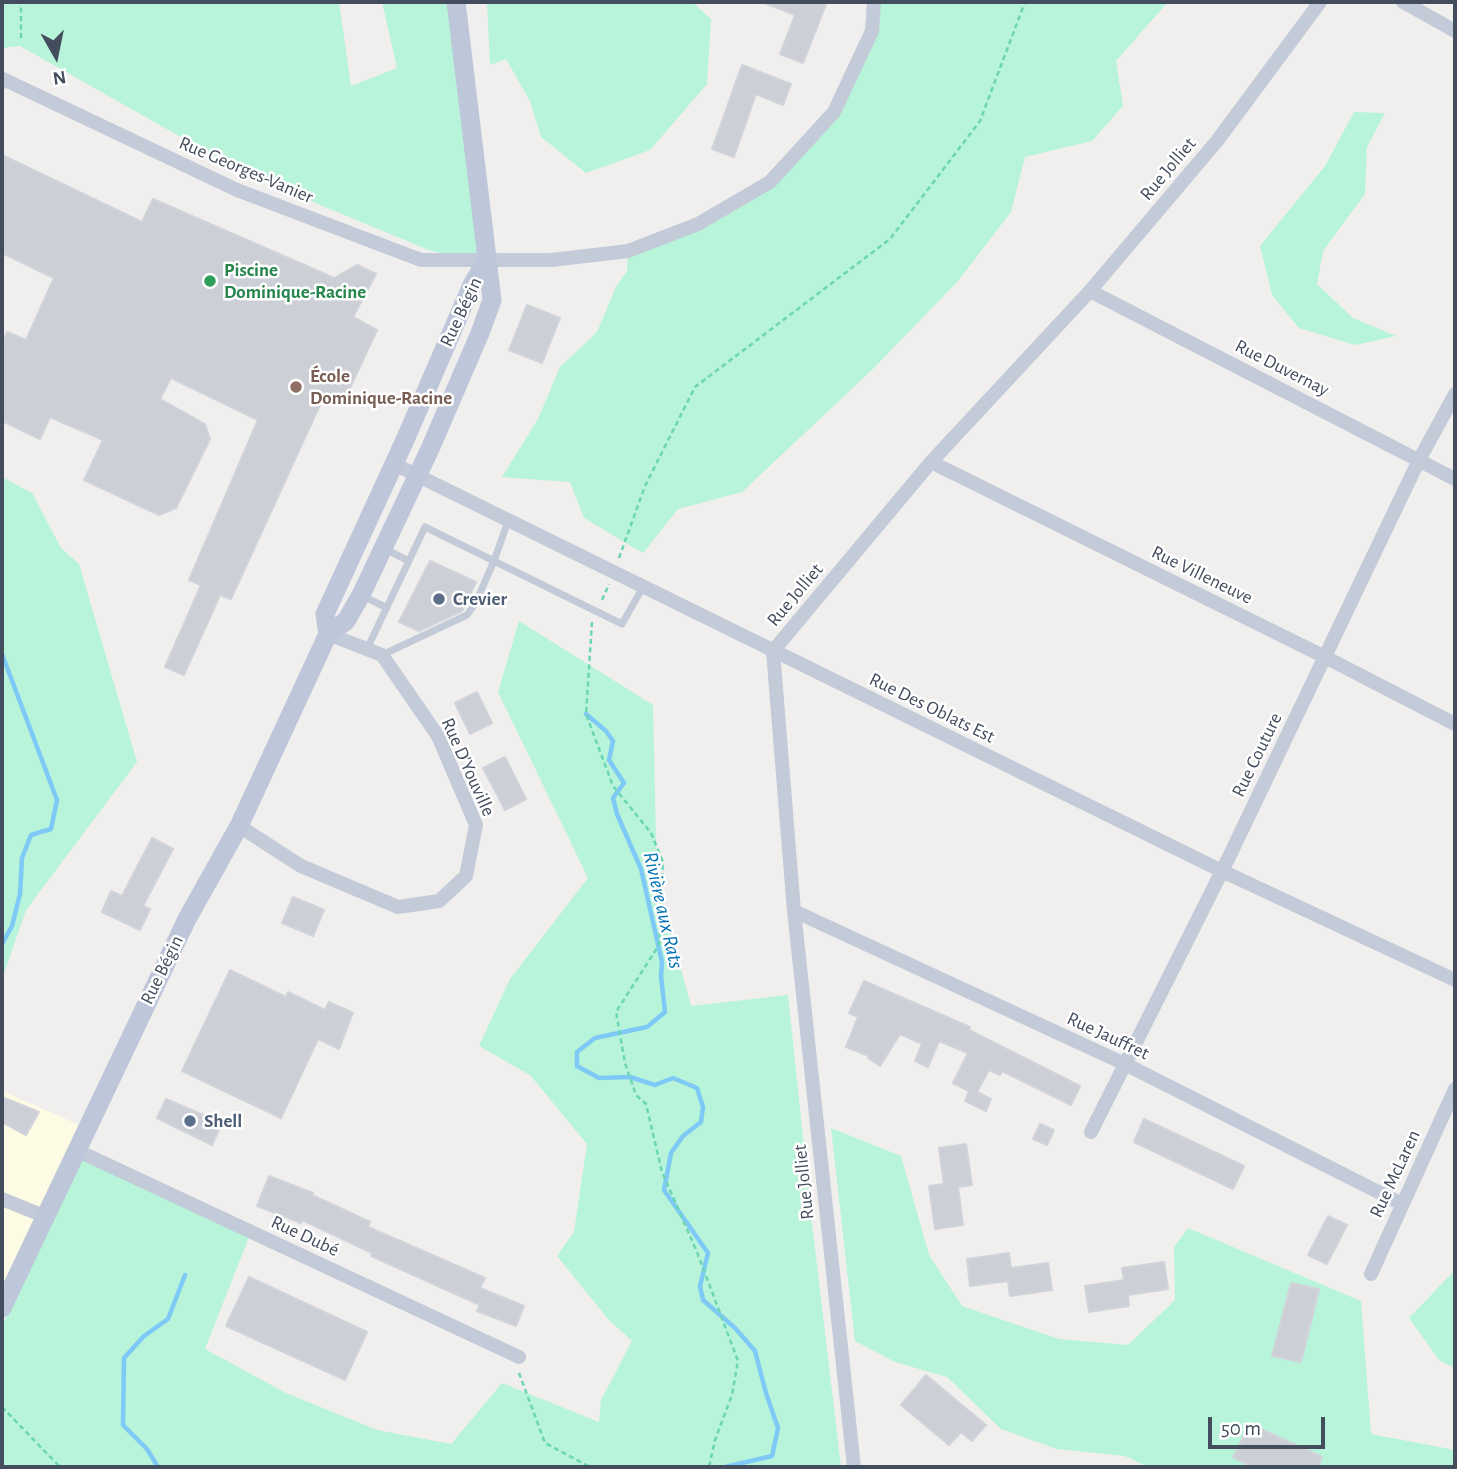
<!DOCTYPE html>
<html>
<head>
<meta charset="utf-8">
<style>
	body { margin:0 }
	#map { position:relative; width:1457px; height:1469px; overflow:hidden; background:#f1efee; font-family:"Alegreya Sans",sans-serif }
	canvas { display:block }
	.frame { position:absolute; inset:0; border:4px solid #444d5e; pointer-events:none }
	.north { position:absolute; left:21px; top:21px; width:70px; height:70px; -webkit-text-stroke:5px #fff; paint-order:stroke; rotate:171deg; font-size:19px; font-weight:700; line-height:28px; text-align:center; color:#444d5e }
	.north::after { content:''; display:block; margin:auto; width:24px; height:32px; background:#444d5e; clip-path:polygon(50% 0,100% 100%,50% 72%,0 100%) }
	.scale { position:absolute; left:1208px; top:1417px; width:117px; height:32px; box-sizing:border-box; border:4px solid #444d5e; border-top:0; padding-left:9px; font-size:21px; line-height:24px; white-space:nowrap; color:#444d5e; -webkit-text-stroke:5px #fff; paint-order:stroke }
</style>
</head>
<body>
<div id="map">
<canvas width="1457" height="1469"></canvas>
<div class="frame"></div>
<div class="north">N</div>
<div class="scale">50 m</div>
</div>
<script>
const context = document.querySelector('canvas').getContext('2d');
context.lineJoin = 'round';
function paint(path, color) {
  context.fillStyle = color;
  context.fill(path, 'evenodd');
}
function poly(rows) {
  const path = new Path2D();
  for (const r of rows) {
    path.moveTo(r[0], r[1]);
    for (let i = 2; i < r.length; i += 2) path.lineTo(r[i], r[i + 1]);
  }
  return path;
}
function strokePath(path, color, width, dash) {
  context.strokeStyle = color;
  context.lineWidth = width;
  context.lineCap = dash ? 'butt' : 'round';
  context.setLineDash(dash || []);
  context.stroke(path);
}
function write(font, color, halo, rows, align = 'center') {
  context.font = font + ' "Alegreya Sans",sans-serif';
  context.lineWidth = 5;
  context.setLineDash([]);
  context.textBaseline = 'middle';
  context.strokeStyle = halo;
  context.fillStyle = color;
  for (const [text, x, y, turn = 0] of rows) {
    context.save();
    context.translate(x, y);
    context.rotate((+turn || 0) * Math.PI / 180);
    context.textAlign = isNaN(turn) ? turn : align;
    if (halo) context.strokeText(text, 0, 0);
    context.fillText(text, 0, 0);
    context.restore();
  }
}
paint(poly([
	[2,1091,86,1128,2,1313]
]), '#fefbe5');
paint(poly([
	[2,2,339,2,351,86,397,68,382,2,456,2,486,261,431,251,248,175,20,46,2,48],
	[487,2,692,2,711,19,707,84,650,150,586,173,541,137,530,101,506,59,490,65],
	[874,2,1168,2,1116,61,1123,106,1092,141,1025,157,1011,212,958,281,874,368,742,492,678,509,643,553,584,518,570,482,502,477,538,419,560,367,597,332,616,287,627,271,628,251,770,182,834,112,872,31],
	[1354,112,1385,113,1367,147,1365,194,1323,251,1317,284,1353,318,1396,336,1355,345,1299,328,1272,295,1260,246,1325,166],
	[2,477,32,493,61,548,79,564,137,762,26,910,2,979],
	[519,621,653,705,657,881,691,1006,788,995,812,1223,841,1467,2,1467,2,1327,76,1150,251,1232,205,1349,286,1393,377,1430,451,1444,502,1383,599,1422,601,1400,632,1341,608,1319,557,1256,574,1232,587,1144,530,1075,479,1046,510,979,588,878,498,692],
	[831,1128,901,1156,929,1255,962,1306,1059,1339,1128,1345,1175,1300,1174,1247,1188,1228,1361,1301,1371,1434,1455,1450,1455,1467,1148,1467,1125,1456,1057,1449,1001,1429,947,1377,895,1362,855,1341],
	[1455,1270,1455,1368,1440,1361,1409,1318]
]), '#b7f4d9');
strokePath(poly([
	[2,654,57,800,51,829,31,835,22,858,20,894,12,926,2,944],
	[586,714,606,731,613,741,609,760,624,783,613,798,617,814,641,869,662,962,661,976,665,1012,647,1027,595,1038,577,1052,577,1066,599,1078,630,1077,655,1085,673,1078,697,1088,703,1107,701,1122,683,1136,671,1153,664,1190,708,1253,700,1286,703,1300,735,1328,755,1351,766,1393,778,1428,772,1456,725,1467],
	[158,1467,147,1449,123,1425,124,1358,144,1336,168,1319,185,1275]
]), '#7fc9f7', 4.5);
const building = poly([
	[762,2,827,2,803,63,780,54,795,15,762,2],
	[742,65,791,84,783,105,756,94,734,157,712,149,742,65],
	[2,155,142,222,153,199,334,278,357,265,376,274,353,317,377,330,343,403,325,394,231,599,220,595,184,675,165,667,201,585,189,580,258,420,171,378,160,399,205,424,210,439,176,508,159,515,84,480,103,440,50,417,40,439,2,421,2,344,7,332,26,340,54,278,2,253,2,155],
	[527,305,560,318,542,363,509,350,527,305],
	[430,561,476,582,462,611,419,631,399,622,430,561],
	[477,692,492,723,470,734,455,703,477,692],
	[505,757,526,799,505,810,483,768,505,757],
	[152,838,173,849,143,906,150,909,140,930,102,912,111,891,122,896,152,838],
	[293,897,324,910,313,936,282,923,293,897],
	[230,970,286,997,288,992,325,1010,329,1002,353,1013,339,1049,318,1039,281,1118,182,1071,230,970],
	[864,981,970,1027,969,1030,1080,1086,1071,1105,1002,1071,1000,1075,989,1070,977,1092,991,1099,986,1111,965,1101,969,1091,953,1083,968,1053,939,1041,928,1067,915,1061,922,1044,900,1034,880,1066,868,1058,869,1056,846,1047,858,1017,849,1013,864,981],
	[2,1097,39,1112,26,1135,2,1122,2,1097],
	[166,1099,222,1123,212,1145,157,1118,166,1099],
	[1144,1119,1244,1166,1233,1189,1134,1142,1144,1119],
	[1040,1124,1054,1130,1047,1145,1033,1139,1040,1124],
	[966,1144,972,1185,958,1187,963,1225,935,1229,929,1186,944,1184,939,1148,966,1144],
	[269,1176,313,1193,312,1195,370,1222,368,1227,485,1278,480,1288,524,1306,516,1326,477,1311,480,1305,371,1256,372,1253,302,1220,301,1223,257,1206,269,1176],
	[1328,1216,1347,1225,1327,1264,1308,1255,1328,1216],
	[1009,1253,1011,1268,1048,1263,1052,1290,1010,1296,1008,1281,970,1286,967,1259,1009,1253],
	[1164,1262,1168,1289,1128,1295,1129,1306,1089,1312,1085,1286,1124,1280,1122,1268,1164,1262],
	[249,1277,367,1332,345,1380,226,1326,249,1277],
	[1291,1283,1319,1289,1301,1362,1272,1356,1291,1283],
	[926,1375,986,1425,972,1441,961,1432,949,1445,901,1405,926,1375],
	[1250,1424,1322,1457,1318,1467,1253,1467,1233,1457,1250,1424]
]);
paint(building, '#cdcfd7');
strokePath(building, '#d1d3db', 2);
strokePath(poly([
	[21,38,21,2],
	[619,558,645,486,695,387,890,239,980,121,1025,2],
	[602,600,609,584],
	[592,622,586,714,613,786,651,833,663,862,659,945,616,1012,625,1063,636,1095,646,1104,662,1172,697,1252,738,1361,732,1395,715,1440,709,1467],
	[519,1373,545,1443,590,1467],
	[2,1407,60,1467]
]), '#6bd6b4', 2.5, [5, 3.5]);
strokePath(poly([
	[385,549,409,561],
	[363,596,387,608],
	[367,649,425,527,622,624,643,587],
	[382,655,467,615,476,602,494,561,508,521]
]), '#c3cad8', 7);
strokePath(poly([
	[1403,2,1455,31],
	[2,82,3,79,237,190,421,260,552,260,628,251,698,224,770,182,834,112,872,31,874,2],
	[1090,291,1455,479],
	[931,462,1325,657,1455,724],
	[394,464,1222,871,1455,980],
	[239,826,301,866,398,907,439,901,466,876,476,825,438,736,382,655,328,634],
	[794,911,1125,1064,1402,1204],
	[1091,1132,1229,857,1419,460,1455,394],
	[76,1150,519,1357],
	[2,1199,44,1216],
	[1371,1274,1455,1089],
	[854,1467,794,911,773,651,931,462,1090,291,1217,141,1320,2]
]), '#c3cad8', 14);
strokePath(poly([
	[328,634,325,614,405,440,472,285,486,261],
	[2,1308,187,919,239,826,328,634,346,621,361,595,430,449,480,333,492,300,456,2]
]), '#bec7da', 19);
for (const [x, y, r, color] of [
	[210,281,7,"#2e9e5b"],
	[296,387,7,"#8d6e63"],
	[439,599,7,"#5c6f8a"],
	[190,1121,7,"#5c6f8a"]
]) {
  const dot = new Path2D();
  dot.arc(x, y, r, 0, 2 * Math.PI);
  context.fillStyle = color;
  context.fill(dot);
  strokePath(dot, '#fff', 2.5);
}
write('19px', '#444d5e', '#fff', [
	["Rue Jolliet",1168,169,-50],
	["Rue Georges-Vanier",246,170,23],
	["Rue Bégin",461,312,-65],
	["Rue Duvernay",1282,368,27],
	["Rue Villeneuve",1202,575,26],
	["Rue Jolliet",795,595,-50],
	["Rue Des Oblats Est",932,708,26],
	["Rue Couture",1257,755,-64],
	["Rue D'Youville",468,767,66],
	["Rue Bégin",162,970,-64],
	["Rue Jauffret",1108,1036,25],
	["Rue McLaren",1395,1174,-65],
	["Rue Jolliet",804,1182,-96],
	["Rue Dubé",305,1236,25]
]);
write('bold 19px', '#27864d', '#fff', [
	["Piscine",224,270],
	["Dominique-Racine",224,292]
], 'left');
write('bold 19px', '#785e54', '#fff', [
	["École",310,376],
	["Dominique-Racine",310,398]
], 'left');
write('bold 19px', '#4e5e75', '#fff', [
	["Crevier",453,599],
	["Shell",204,1121]
], 'left');
write('italic 21px', '#0070b5', '#fff', [
	["Rivière aux Rats",663,910,77]
]);
</script>
</body>
</html>
